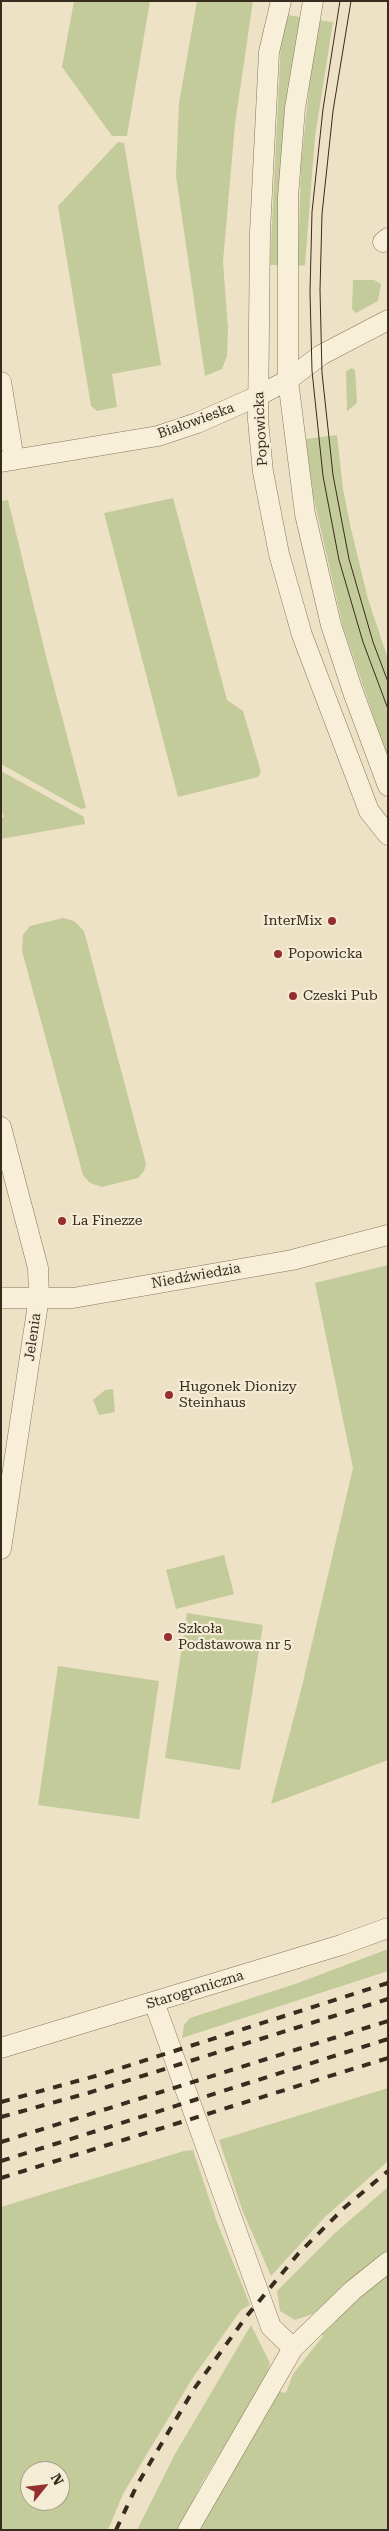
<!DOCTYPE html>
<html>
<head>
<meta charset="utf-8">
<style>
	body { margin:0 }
	#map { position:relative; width:389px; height:2531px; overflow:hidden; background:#ede2c6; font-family:"Roboto Serif",serif }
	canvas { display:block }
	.frame { position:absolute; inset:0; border:2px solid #382c1f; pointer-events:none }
	.north { position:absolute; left:20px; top:2461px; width:50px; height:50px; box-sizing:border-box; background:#f4ecd5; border:1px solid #a99f8c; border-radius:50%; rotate:61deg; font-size:14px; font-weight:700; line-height:20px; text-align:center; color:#382c1f }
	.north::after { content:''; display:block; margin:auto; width:18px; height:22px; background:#942f2e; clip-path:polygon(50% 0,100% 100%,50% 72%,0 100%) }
</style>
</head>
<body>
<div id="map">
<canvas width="389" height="2531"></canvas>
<div class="frame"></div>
<div class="north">N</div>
</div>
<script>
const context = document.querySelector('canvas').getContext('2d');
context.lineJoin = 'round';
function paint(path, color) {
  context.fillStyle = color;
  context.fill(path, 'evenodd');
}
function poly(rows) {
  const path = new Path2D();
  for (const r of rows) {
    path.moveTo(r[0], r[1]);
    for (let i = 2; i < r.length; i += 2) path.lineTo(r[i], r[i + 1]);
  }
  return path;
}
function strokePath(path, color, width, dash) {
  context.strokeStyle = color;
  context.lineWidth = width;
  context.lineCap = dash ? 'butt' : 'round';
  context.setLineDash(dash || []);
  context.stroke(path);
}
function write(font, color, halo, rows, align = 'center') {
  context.font = font + ' "Roboto Serif",serif';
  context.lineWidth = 4.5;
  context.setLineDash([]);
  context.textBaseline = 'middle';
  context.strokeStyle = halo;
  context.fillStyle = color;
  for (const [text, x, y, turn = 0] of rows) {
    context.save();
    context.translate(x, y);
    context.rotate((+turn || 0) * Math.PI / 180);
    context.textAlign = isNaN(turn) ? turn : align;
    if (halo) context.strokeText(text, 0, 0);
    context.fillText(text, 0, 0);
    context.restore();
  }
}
paint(poly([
	[74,1,150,1,127,136,112,136,62,67],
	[197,1,253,1,235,124,223,262,228,328,227,356,222,369,205,376,176,176,179,103],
	[288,15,300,17,278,265,270,265,280,61,281,43],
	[319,20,333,22,315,137,305,265,298,266,301,164,312,60],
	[118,142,124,143,161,365,112,374,117,407,97,411,91,406,58,206],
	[353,280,374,280,381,284,378,301,356,313,352,309],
	[352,368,355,370,357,400,356,404,347,411,346,371],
	[337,435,343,489,351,529,368,599,388,659,388,759,343,627,313,495,306,439],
	[173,498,227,700,243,711,261,772,258,777,178,797,104,513],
	[8,500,47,660,86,808,81,809,1,764,1,501],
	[1,771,84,817,85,824,1,839,1,818,4,817,1,809],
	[63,918,74,921,84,931,146,1164,144,1171,138,1178,102,1187,90,1183,83,1175,22,951,23,935,30,926],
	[388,1265,388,1760,271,1804,301,1690,353,1468,315,1283],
	[113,1389,115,1412,99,1415,93,1400,105,1390],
	[224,1555,234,1594,176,1609,166,1570],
	[187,1613,263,1625,240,1770,165,1758],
	[58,1666,159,1681,139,1819,38,1805],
	[388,1949,388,1971,182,2038,184,2025,190,2018,298,1983],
	[388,2088,388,2161,325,2217,271,2276,243,2212,219,2140],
	[193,2150,217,2222,250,2305,241,2310,192,2379,123,2494,108,2530,1,2530,1,2207,184,2151],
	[30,2471,60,2471,60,2501,30,2501],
	[388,2187,388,2252,347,2288,313,2314,295,2320,280,2311,277,2291,335,2233],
	[388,2273,388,2530,197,2530,278,2391,286,2393,293,2374,323,2336,320,2331],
	[251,2325,270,2363,265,2380,203,2481,178,2530,137,2530,175,2454]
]), '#c4cb9a');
const minor = poly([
	[281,1,269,52,260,232,258,420,263,472,279,554,302,635,369,811,388,835],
	[313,1,295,108,288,197,288,380,305,514,331,625,353,692,388,786],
	[383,242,388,238],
	[1,382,14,460],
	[1,462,158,436,197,423,258,396,288,380,321,355,388,320],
	[1,1127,38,1268,39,1297,1,1549],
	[1,1298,73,1298,292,1260,388,1235],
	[154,2002,271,2327,293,2348],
	[1,2048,341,1945,388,1928],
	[188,2530,293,2348,352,2291,388,2262]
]);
strokePath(minor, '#87745c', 21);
strokePath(minor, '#f8efd9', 20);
strokePath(poly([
	[340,1,323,109,312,212,310,292,312,371,323,476,339,560,363,642,388,709],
	[351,1,333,111,322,214,320,290,322,373,333,475,349,559,373,642,388,682]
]), '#382c1f', 1);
strokePath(poly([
	[1,2102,99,2075,388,1983],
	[1,2117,88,2093,388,1999],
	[1,2142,388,2021],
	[1,2161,388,2039],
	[1,2178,388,2058],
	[116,2530,137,2485,194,2389,246,2317,298,2254,344,2208,388,2171]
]), '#382c1f', 4, [9, 9]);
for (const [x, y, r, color] of [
	[332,921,5,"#942f2e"],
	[278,954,5,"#942f2e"],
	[293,996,5,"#942f2e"],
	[62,1221,5,"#942f2e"],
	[169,1395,5,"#942f2e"],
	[168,1637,5,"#942f2e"]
]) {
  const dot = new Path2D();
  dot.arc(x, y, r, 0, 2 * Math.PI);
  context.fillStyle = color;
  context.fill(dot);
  strokePath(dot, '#f4ecd5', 2);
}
write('14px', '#382c1f', '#f4ecd5', [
	["Białowieska",196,421,-20],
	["Popowicka",261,429,-93],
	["Niedźwiedzia",196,1276,-10],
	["Jelenia",33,1337,-82],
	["Starograniczna",195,1990,-17]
]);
write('14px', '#382c1f', '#f4ecd5', [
	["InterMix",322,921,"right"],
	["Popowicka",288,954],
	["Czeski Pub",303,996],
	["La Finezze",72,1221],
	["Hugonek Dionizy",179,1387],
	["Steinhaus",179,1403],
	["Szkoła",178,1629],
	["Podstawowa nr 5",178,1645]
], 'left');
</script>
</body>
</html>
